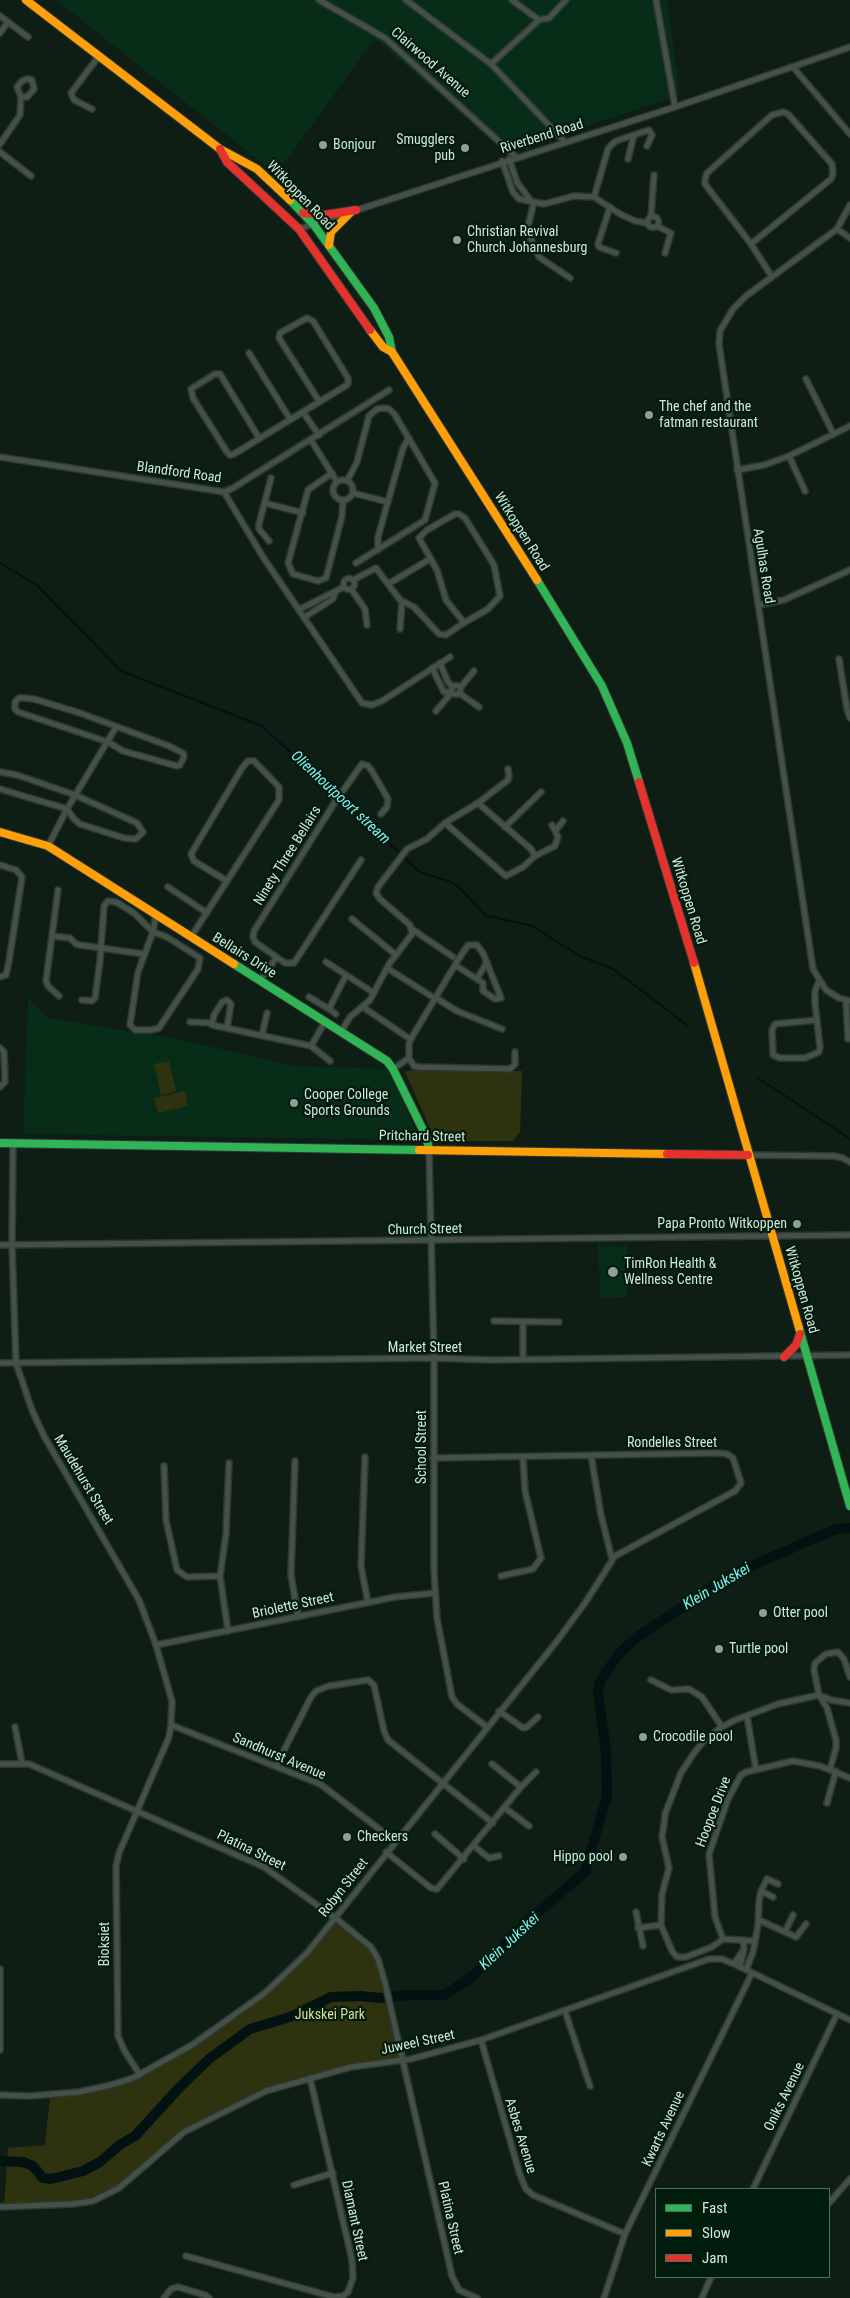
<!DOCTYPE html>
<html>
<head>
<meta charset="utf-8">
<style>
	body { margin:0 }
	#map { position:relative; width:850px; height:2298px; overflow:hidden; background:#0e1e15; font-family:"Roboto Condensed",sans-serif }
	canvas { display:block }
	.legend { position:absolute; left:655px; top:2188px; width:175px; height:90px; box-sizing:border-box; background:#001c0c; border:1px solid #556c5e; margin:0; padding:6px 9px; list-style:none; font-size:15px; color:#d4e5d9 }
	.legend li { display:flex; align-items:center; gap:10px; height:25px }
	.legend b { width:25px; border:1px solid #556c5e }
</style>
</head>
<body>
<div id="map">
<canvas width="850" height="2298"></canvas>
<ul class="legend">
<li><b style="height:6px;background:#30b455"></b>Fast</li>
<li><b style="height:6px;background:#ff9f0a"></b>Slow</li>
<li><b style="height:6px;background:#e5322d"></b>Jam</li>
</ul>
</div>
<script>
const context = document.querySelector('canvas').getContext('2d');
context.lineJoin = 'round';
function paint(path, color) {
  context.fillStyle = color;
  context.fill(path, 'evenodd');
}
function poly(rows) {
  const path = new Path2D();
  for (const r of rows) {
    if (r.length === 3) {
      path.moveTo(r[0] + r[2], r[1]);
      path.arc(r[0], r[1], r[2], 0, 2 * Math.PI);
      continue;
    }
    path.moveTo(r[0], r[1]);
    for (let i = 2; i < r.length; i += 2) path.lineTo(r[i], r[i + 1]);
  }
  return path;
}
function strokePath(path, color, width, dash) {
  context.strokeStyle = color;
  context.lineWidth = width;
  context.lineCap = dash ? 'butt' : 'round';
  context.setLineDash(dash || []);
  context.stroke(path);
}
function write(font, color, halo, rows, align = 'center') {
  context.font = font + ' "Roboto Condensed",sans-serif';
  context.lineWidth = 4.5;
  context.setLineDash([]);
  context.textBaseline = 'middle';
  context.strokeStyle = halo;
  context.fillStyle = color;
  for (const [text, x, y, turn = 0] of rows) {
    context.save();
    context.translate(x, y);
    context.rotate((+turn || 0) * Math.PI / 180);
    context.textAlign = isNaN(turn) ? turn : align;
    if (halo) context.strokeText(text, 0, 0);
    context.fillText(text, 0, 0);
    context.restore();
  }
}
paint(poly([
	[56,0,667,0,680,95,507,153,375,39,276,174],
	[28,999,48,1018,173,1038,296,1066,388,1069,418,1136,417,1140,23,1134],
	[598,1242,603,1247,623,1246,627,1243,627,1297,600,1298]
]), '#072c18');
paint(poly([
	[169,1061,176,1091,161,1095,154,1064],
	[412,1070,522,1071,520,1132,513,1141,441,1141,434,1137,405,1072],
	[185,1091,188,1106,158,1113,154,1098],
	[337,1919,376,1953,403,2061,310,2079,256,2096,203,2122,129,2180,87,2202,4,2207,8,2148,45,2145,50,2098,88,2094,139,2078,206,2039,267,1995,304,1960]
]), '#2f320e');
strokePath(poly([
	[0,563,37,585,121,671,262,726,420,872,451,882,460,888,485,915,532,926,580,956,613,969,687,1025],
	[758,1078,850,1139]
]), '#021212', 2);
strokePath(poly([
	[0,2161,23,2162,33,2166,43,2178,51,2179,83,2171,100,2162,121,2144,135,2136,179,2088,209,2059,250,2029,290,2017,331,1997,360,1996,382,1998,409,1995,445,1995,473,1976,529,1920,585,1872,607,1795,606,1752,598,1692,600,1681,618,1655,637,1637,733,1574,836,1529,850,1528]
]), '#021212', 10);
const street = poly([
	[319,0,385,38,516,157],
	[406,0,491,64,565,142],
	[512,0,539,20],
	[656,0,675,107],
	[0,16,28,37],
	[0,33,8,22],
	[491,64,539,20,549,18,566,0],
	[793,67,850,134],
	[27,79,32,80,34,89,27,97,21,97,17,87,22,81,27,79],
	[92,109,74,100,71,93,99,56],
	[0,144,20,115,21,97],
	[0,152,31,176],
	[509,159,517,182,531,201],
	[628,159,634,135],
	[502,161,513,192,519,199,544,204,574,196,594,197,620,214,635,221,647,223],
	[594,197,608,149,611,145,616,141,649,130,652,135,647,146],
	[534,202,527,230,539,257,570,278],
	[850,205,837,229,746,296,733,309,720,331,719,344,813,969,826,990,839,998,850,1001],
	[610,207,598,244,599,247,616,253],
	[354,211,675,107,850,47],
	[651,216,654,175],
	[653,222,5.5],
	[657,226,671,233,665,253],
	[299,229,341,215],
	[837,229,850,238],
	[751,244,831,179,833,174,832,164,788,114,783,112,772,115,707,173,705,179,705,184,751,244,772,277],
	[249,353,290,419],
	[806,379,833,433],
	[303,412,319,435],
	[259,438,220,374,215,374,191,389,193,398,227,452,230,455,234,454,347,385,348,383,348,378,313,321,307,318,280,333,279,338,319,401],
	[311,440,337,482],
	[789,456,805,491],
	[0,457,224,492,233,488,389,390],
	[737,470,764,465,789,456,850,426],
	[332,473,308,490,288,563,293,574,318,581,326,578,342,516,343,500],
	[343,490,10],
	[347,481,357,462,369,416,377,409,383,408,389,409,395,415,435,483,425,520,356,563],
	[224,492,263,557,362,703,372,705,382,701,450,657],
	[353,493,388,502],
	[265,503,303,513],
	[269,541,259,529,259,524,271,478],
	[378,550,378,537,403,448,409,438],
	[349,584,5.5],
	[353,580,376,568,400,600,414,607,439,634,446,635,462,624,462,620,446,600,437,570,419,538,427,530,455,514,459,514,465,518,494,565,500,596,488,609,462,624],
	[388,584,430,559],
	[351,589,365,609,367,625],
	[758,605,784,600,850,570],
	[300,609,344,587],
	[305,617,333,599,335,593],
	[400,629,402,602],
	[839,659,847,709,850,718],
	[440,663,448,682,453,687],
	[432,668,444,692,452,692],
	[456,690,4.5],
	[460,688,474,671],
	[459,693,479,707],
	[24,698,34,699,80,713,169,746,183,753,184,757,180,765,177,766,123,751,108,742,18,712,15,709,15,702,19,698,24,698],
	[436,711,452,692],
	[0,772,17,775,75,795,137,823,143,832,136,839,124,838,80,824,74,819,67,809,0,789],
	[478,803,508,780,509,776,508,769],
	[445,823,478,803,531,849,535,856],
	[505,827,541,792],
	[556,830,563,821],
	[48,846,67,809,116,727],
	[361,860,294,963,285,963,255,942,253,937,254,931,335,802,362,764,368,766,372,771,388,799,387,807,381,814],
	[0,865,16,870,22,877,9,961,6,975,0,977],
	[168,887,207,913],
	[58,890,46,981,48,986,59,996],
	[352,919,396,955],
	[412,929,453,957],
	[52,936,70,938,76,944,80,945,143,954],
	[191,937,279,800,279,787,254,761,248,761,242,768,191,854,194,861,227,881],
	[326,962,374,993],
	[387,968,431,996],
	[477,979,487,962],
	[260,981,276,958],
	[309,997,329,1009],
	[436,998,457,1011,502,1029],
	[82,1000,92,1001,95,998,100,961,104,906,108,901,116,902,134,913,153,932,167,937,200,958,198,969,159,1028,151,1030,135,1030,130,1025,138,972,153,932,156,915],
	[846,1001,848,1039],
	[363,1007,407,1037],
	[336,1014,329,1009,346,975],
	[817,1020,775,1024,772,1030,773,1055,780,1058,805,1058,819,1052,820,1047,815,1004,815,991,819,981],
	[190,1022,211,1023],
	[227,1028,231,1004,227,1000,222,1002,214,1015,212,1025,311,1046,325,1022],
	[341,1032,350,1017,370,1000,389,964,412,934,410,925,380,899,376,893,378,887,407,849,427,839,445,823,506,876,523,867,535,856,555,846,558,837,552,825],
	[262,1035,267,1013],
	[311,1046,330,1061],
	[0,1048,4,1052,5,1082,0,1087],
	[409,1058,409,1044,412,1037,458,960,468,945,477,945,483,953,501,998,495,999,483,991,483,983,455,965],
	[393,1069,409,1058,414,1066,418,1067,510,1069,515,1064,515,1052],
	[13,1144,12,1245,16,1363,32,1410,44,1436,139,1600,156,1645,172,1701,171,1725,169,1737,119,1853,116,1866,118,2036,124,2050,140,2075],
	[429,1149,434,1358,434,1571,437,1618,452,1697,457,1704,487,1727],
	[748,1155,834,1156,843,1158,850,1162],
	[0,1245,850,1235],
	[494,1321,559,1322],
	[523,1322,523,1359],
	[0,1363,434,1358,491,1360,850,1355],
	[591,1455,601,1515,612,1559],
	[365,1457,361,1566,368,1603],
	[295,1461,291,1575,298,1617],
	[164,1466,166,1520,177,1570,187,1577,220,1576],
	[501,1576,533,1569,541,1558,525,1491,523,1457],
	[228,1631,220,1576,226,1534,229,1463],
	[156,1645,395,1597,435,1593],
	[651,1680,671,1690,689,1689,702,1697,722,1727],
	[499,1711,523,1728,527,1727,538,1717],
	[747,1716,756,1770],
	[171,1725,320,1784,395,1841],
	[15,1727,22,1763],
	[0,1764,29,1764,264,1867,338,1920,371,1947,378,1959,385,1983,452,2276,459,2290,477,2298],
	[492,1764,521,1787],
	[276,1766,311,1697,316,1691,329,1686,368,1680,374,1685,384,1731,388,1740,493,1823],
	[830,1769,836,1748,836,1740,827,1708,819,1695,814,1670,815,1663,826,1654,838,1652,844,1659,850,1677],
	[827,1803,836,1771],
	[505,1808,529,1826],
	[435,1834,464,1859],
	[474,1846,489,1858,499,1856],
	[386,1852,431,1888,437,1889,521,1787,536,1772],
	[761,1891,773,1897],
	[636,1912,643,1946],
	[759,1920,796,1937,806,1924],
	[638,1928,661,1925],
	[785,1932,793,1915],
	[723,1939,712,1947,686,1957,677,1957,672,1951,661,1925,662,1894,669,1868,662,1837,664,1824,665,1814,681,1773,694,1753,703,1742,720,1728,735,1720,778,1704,819,1695,831,1700,850,1703],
	[723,1939,715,1917,709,1854,728,1799,741,1775,746,1772,793,1761,820,1766,850,1778],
	[723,1939,754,1941],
	[734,1964,744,1949],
	[740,1967,744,1949,743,1940],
	[0,1969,0,2050],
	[746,1970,753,1952,758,1925,759,1901,761,1891,767,1879,778,1884],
	[565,2011,590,2086],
	[481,2040,520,2175,526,2189,533,2195,625,2234],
	[0,2095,29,2096,79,2092,111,2085,133,2078,192,2045,265,1993,307,1953,557,1641,585,1603,615,1556,735,1491,741,1483,733,1458,727,1454,717,1453,433,1458],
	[294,2185,333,2173],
	[753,2189,837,2014],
	[829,2203,850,2179],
	[0,2207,72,2204,93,2201,119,2188,184,2132,266,2091,351,2067,411,2059,481,2040,709,1959,722,1959,734,1964,850,2020],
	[186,2256,334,2297,343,2296,348,2292,353,2278,352,2260,310,2078],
	[164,2298,171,2289,178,2287,205,2295,209,2298],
	[604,2298,625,2234,752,1973],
	[702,2298,711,2277]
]);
const fast = poly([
	[290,200,314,225,374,308,389,337,392,352],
	[537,580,602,686,627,743,639,782],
	[234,964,387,1061,393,1069,426,1136,429,1149],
	[0,1143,419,1150],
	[799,1328,850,1506]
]);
const slow = poly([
	[26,0,220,149,257,169,290,200],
	[329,245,331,232,352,211],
	[370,330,383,347,392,352,537,580],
	[0,832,48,846,234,964],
	[694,963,799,1328],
	[419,1150,667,1154]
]);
const jam = poly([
	[220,149,227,162,299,229,370,330],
	[303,213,324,215,356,210],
	[639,782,694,963],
	[667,1154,748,1155],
	[784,1357,796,1345,800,1334]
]);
strokePath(street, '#2d3831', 8);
strokePath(fast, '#2d3831', 10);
strokePath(slow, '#2d3831', 10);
strokePath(jam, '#2d3831', 10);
strokePath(street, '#455048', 5);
strokePath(fast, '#30b455', 8);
strokePath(slow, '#ff9f0a', 8);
strokePath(jam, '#e5322d', 8);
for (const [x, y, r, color] of [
	[323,145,5,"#8f9f94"],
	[465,148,5,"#8f9f94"],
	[457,240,5,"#8f9f94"],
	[649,415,5,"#8f9f94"],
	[294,1103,5,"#8f9f94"],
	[797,1224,5,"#8f9f94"],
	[613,1272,6,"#8f9f94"],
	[763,1613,5,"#8f9f94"],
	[719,1649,5,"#8f9f94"],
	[643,1737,5,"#8f9f94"],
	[347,1837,5,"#8f9f94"],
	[623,1857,5,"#8f9f94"]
]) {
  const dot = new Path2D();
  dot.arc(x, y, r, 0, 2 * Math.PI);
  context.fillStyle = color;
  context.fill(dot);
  strokePath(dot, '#001c0c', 2);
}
write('14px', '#d4e5d9', '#001c0c', [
	["Clairwood Avenue",430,63,41],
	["Riverbend Road",542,137,-17],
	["Witkoppen Road",300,196,46],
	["Blandford Road",179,473,8],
	["Witkoppen Road",521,532,58],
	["Agulhas Road",763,566,81],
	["Ninety Three Bellairs",288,856,-58],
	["Witkoppen Road",688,901,73],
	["Bellairs Drive",244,956,32],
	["Pritchard Street",422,1137,1],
	["Church Street",425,1230,-1],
	["Witkoppen Road",801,1290,74],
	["Market Street",425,1348],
	["Rondelles Street",672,1443],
	["School Street",422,1447,-90],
	["Maudehurst Street",83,1480,59],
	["Briolette Street",293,1606,-12],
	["Sandhurst Avenue",279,1757,23],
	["Hoopoe Drive",714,1812,-69],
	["Platina Street",251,1851,26],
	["Robyn Street",344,1888,-52],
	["Bioksiet",105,1944,-90],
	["Juweel Street",418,2043,-12],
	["Oniks Avenue",785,2097,-64],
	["Kwarts Avenue",664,2129,-65],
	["Asbes Avenue",520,2136,73],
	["Platina Street",450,2218,77],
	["Diamant Street",354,2221,78]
]);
write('14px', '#d4e5d9', '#001c0c', [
	["Smugglers",455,140,"right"],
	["pub",455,156,"right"],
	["Bonjour",333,145],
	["Christian Revival",467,232],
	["Church Johannesburg",467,248],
	["The chef and the",659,407],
	["fatman restaurant",659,423],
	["Cooper College",304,1095],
	["Sports Grounds",304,1111],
	["Papa Pronto Witkoppen",787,1224,"right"],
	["TimRon Health &",624,1264],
	["Wellness Centre",624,1280],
	["Otter pool",773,1613],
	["Turtle pool",729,1649],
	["Crocodile pool",653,1737],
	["Checkers",357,1837],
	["Hippo pool",613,1857,"right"]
], 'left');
write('14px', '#dbde94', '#001c0c', [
	["Jukskei Park",330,2015]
]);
write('italic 15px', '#87edf3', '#001c0c', [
	["Olienhoutpoort stream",340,798,43],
	["Klein Jukskei",717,1587,-31],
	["Klein Jukskei",510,1942,-43]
]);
</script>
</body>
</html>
